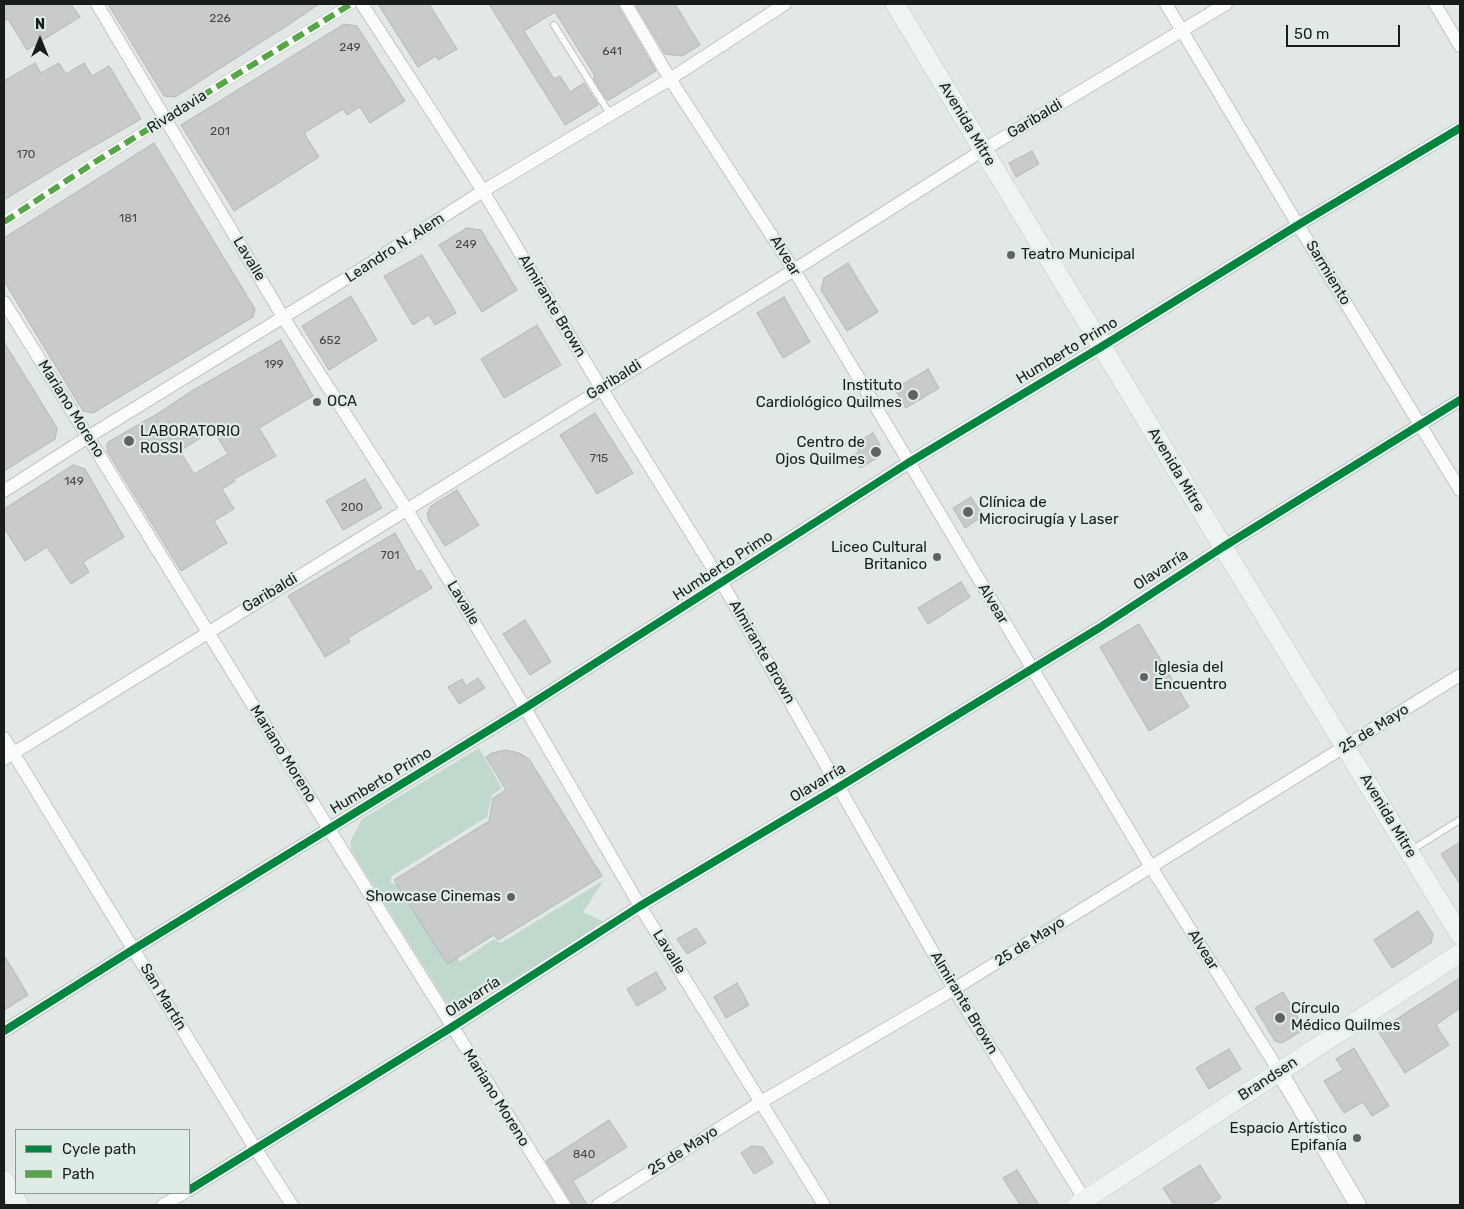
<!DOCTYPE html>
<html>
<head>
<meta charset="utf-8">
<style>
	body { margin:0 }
	#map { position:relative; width:1464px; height:1209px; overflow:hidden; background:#e2e8e5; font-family:Rubik,sans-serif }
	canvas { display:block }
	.frame { position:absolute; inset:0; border:5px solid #181d1a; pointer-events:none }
	.legend { position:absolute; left:15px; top:1129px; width:175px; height:65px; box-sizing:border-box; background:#deece5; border:1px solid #8f9994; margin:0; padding:6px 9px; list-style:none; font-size:15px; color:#181d1a }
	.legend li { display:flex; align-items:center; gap:10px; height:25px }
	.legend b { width:25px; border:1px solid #8f9994 }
	.north { position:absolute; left:15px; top:15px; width:50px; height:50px; -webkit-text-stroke:4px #deece5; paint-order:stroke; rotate:0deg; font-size:14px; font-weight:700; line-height:20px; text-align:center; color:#181d1a }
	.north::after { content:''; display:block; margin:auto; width:18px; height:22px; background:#181d1a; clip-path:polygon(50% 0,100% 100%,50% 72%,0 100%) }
	.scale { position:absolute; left:1286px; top:25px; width:114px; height:22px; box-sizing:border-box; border:2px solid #181d1a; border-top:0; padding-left:6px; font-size:15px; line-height:18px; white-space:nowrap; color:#181d1a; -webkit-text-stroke:4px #deece5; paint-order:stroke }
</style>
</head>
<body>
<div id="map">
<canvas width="1464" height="1209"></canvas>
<div class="frame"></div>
<ul class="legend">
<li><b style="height:6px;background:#00873e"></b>Cycle path</li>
<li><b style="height:6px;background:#52a942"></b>Path</li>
</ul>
<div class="north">N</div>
<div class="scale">50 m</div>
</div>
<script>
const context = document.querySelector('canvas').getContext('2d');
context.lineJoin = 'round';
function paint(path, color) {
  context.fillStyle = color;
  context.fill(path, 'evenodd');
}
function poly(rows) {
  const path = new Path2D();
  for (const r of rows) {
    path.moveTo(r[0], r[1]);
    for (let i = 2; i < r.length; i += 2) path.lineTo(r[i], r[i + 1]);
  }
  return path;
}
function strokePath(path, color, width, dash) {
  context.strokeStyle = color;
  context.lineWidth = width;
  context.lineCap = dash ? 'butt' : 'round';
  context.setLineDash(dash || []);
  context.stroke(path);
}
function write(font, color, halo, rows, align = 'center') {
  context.font = font + ' Rubik,sans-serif';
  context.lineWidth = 4.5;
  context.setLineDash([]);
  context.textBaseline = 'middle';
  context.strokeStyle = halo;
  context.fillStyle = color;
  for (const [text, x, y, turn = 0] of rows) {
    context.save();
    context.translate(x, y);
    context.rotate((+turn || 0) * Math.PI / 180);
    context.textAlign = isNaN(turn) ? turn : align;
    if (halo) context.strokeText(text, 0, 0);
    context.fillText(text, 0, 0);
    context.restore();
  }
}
paint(poly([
	[479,748,502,788,492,795,487,817,392,876,390,882,394,884,406,876,460,962,494,939,501,943,604,880,583,912,604,922,466,1008,458,1008,446,1002,351,850,351,840,362,819]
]), '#bfdacd');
const building = poly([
	[4,4,71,4,80,17,27,50,8,19,4,21,4,4],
	[108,4,319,4,291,23,175,97,164,96,108,4],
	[378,4,429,4,457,49,438,60,436,56,418,67,378,4],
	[489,4,618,4,619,8,656,71,609,100,607,100,593,78,595,76,555,12,524,31,554,79,560,76,570,92,584,83,598,105,565,125,489,4],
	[635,4,675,4,700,45,682,56,665,54,635,4],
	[344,24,357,26,405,101,370,123,360,107,347,115,343,109,304,133,319,157,234,211,181,125,344,24],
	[35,63,41,73,59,63,66,74,84,63,92,76,109,66,141,119,68,161,4,200,4,81,35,63],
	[154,143,255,309,253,317,93,413,83,411,4,281,4,238,154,143],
	[1032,151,1039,164,1016,177,1009,163,1032,151],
	[467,228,481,230,517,290,482,312,439,245,467,228],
	[422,255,456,313,435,325,429,315,413,325,384,276,422,255],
	[848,263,878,312,847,331,821,290,824,278,848,263],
	[351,296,377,340,329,370,302,326,351,296],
	[784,297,810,342,783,358,757,313,784,297],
	[537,325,561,365,504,398,481,359,537,325],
	[281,340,313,396,259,428,276,456,234,479,235,481,222,489,234,509,214,521,227,543,181,571,107,451,107,445,108,442,157,414,190,392,281,340],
	[213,430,228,454,194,474,180,451,213,430],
	[4,342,57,428,55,439,4,471,4,342],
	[928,369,939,388,906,408,895,389,928,369],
	[595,413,633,473,597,494,560,435,595,413],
	[873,433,880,445,879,457,860,468,853,455,859,452,855,444,873,433],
	[73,465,85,469,124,537,83,562,89,572,71,584,47,547,25,561,4,528,4,509,73,465],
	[365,479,382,508,343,530,326,501,365,479],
	[457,490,479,525,445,546,429,521,427,514,431,506,457,490],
	[971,497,983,516,965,528,953,508,971,497],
	[395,533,417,572,421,570,432,588,348,638,350,642,325,657,288,596,395,533],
	[961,582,970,597,928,624,918,608,961,582],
	[525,620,551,662,530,675,503,634,525,620],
	[1139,624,1189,707,1149,731,1100,647,1139,624],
	[478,678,485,688,459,704,448,687,462,679,466,686,478,678],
	[506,750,519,753,529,759,602,876,498,940,494,935,447,964,394,880,489,821,493,798,506,790,486,757,492,753,506,750],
	[1460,842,1460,884,1441,854,1460,842],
	[1418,911,1433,934,1431,943,1392,968,1374,940,1418,911],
	[696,928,706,943,687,954,677,939,696,928],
	[4,955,28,995,4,1010,4,955],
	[656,972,666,989,637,1006,627,989,656,972],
	[1460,978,1460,1008,1436,1025,1449,1045,1405,1073,1378,1031,1460,978],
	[737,983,749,1005,726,1018,714,997,737,983],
	[1283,992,1305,1029,1282,1043,1275,1041,1255,1008,1283,992],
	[1354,1048,1389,1106,1372,1116,1363,1102,1344,1113,1324,1081,1343,1070,1336,1059,1354,1048],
	[1229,1049,1241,1069,1209,1089,1196,1068,1229,1049],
	[609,1120,627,1147,573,1181,587,1205,572,1205,571,1201,546,1161,609,1120],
	[752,1146,763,1147,773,1163,754,1174,741,1153,752,1146],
	[1200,1165,1221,1198,1209,1205,1174,1205,1163,1188,1200,1165],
	[1017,1170,1039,1205,1020,1205,1003,1178,1017,1170]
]);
paint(building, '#c9cacc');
strokePath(building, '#b4b6b7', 1);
const service = poly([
	[554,25,610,114],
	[1410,851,1460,820]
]);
const pedestrian = poly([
	[4,222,95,162,351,4]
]);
const minor = poly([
	[97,4,283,317,407,510,525,708,640,906,824,1205],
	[362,4,483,191,601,388,722,583,954,989,1088,1205],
	[626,4,670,79,794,270,1151,867,1279,1071],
	[1166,4,1298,225,1460,490],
	[1435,4,1460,46],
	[4,302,88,437,329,829,564,1205],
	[4,491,88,437,360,270,483,191,670,79,785,4],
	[4,738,255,1148,292,1205],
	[4,759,794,270,983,150,1226,4],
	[4,1031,134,949,525,708,908,463,1101,347,1298,225,1460,128],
	[189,1190,452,1027,640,906,839,787,1099,628,1223,547,1460,400],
	[163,1205,184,1193],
	[598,1205,761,1102,954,989,1460,675]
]);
const tertiary = poly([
	[1279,1071,1358,1205]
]);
const secondary = poly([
	[895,4,1223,547,1460,935],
	[4,1180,19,1205],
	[1077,1205,1460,953]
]);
strokePath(service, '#c1c6c3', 8);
strokePath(pedestrian, '#c1c6c3', 11);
strokePath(minor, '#c1c6c3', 14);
strokePath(tertiary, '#c1c6c3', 18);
strokePath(secondary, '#c1c6c3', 20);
strokePath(service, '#fbfcfb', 6);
strokePath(pedestrian, '#fbfcfb', 10);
strokePath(minor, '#fbfcfb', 12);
strokePath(tertiary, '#fbfcfb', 16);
strokePath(secondary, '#eef4f2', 19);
strokePath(poly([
	[4,222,95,162,351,4]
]), '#52a942', 6, [12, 6]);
strokePath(poly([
	[4,1031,134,949,525,708,908,463,1101,347,1298,225,1460,128],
	[189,1190,452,1027,640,906,839,787,1099,628,1223,547,1460,400]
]), '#00873e', 8);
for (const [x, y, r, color] of [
	[1011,255,5,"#5f6461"],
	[913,395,6,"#5f6461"],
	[317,402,5,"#5f6461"],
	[129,441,6,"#5f6461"],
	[876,452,6,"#5f6461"],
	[968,512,6,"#5f6461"],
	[937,557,5,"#5f6461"],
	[1144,677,5,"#5f6461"],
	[511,897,5,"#5f6461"],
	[1280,1018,6,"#5f6461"],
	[1357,1138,5,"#5f6461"]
]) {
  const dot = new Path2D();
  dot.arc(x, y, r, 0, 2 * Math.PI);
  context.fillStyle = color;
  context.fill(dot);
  strokePath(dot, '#deece5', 2);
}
write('12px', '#444846', null, [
	["226",220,19],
	["249",350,48],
	["641",612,52],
	["201",220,132],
	["170",26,155],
	["181",128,219],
	["249",466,245],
	["652",330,341],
	["199",274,365],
	["715",599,459],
	["149",74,482],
	["200",352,508],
	["701",390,556],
	["840",584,1155]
]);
write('15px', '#181d1a', '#deece5', [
	["Rivadavia",177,112,-32],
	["Garibaldi",1035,119,-31],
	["Avenida Mitre",967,124,59],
	["Leandro N. Alem",395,248,-33],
	["Alvear",785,256,58],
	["Lavalle",249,259,59],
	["Sarmiento",1328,273,59],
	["Almirante Brown",552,306,59],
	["Humberto Primo",1067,351,-31],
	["Garibaldi",614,380,-32],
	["Mariano Moreno",71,409,58],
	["Avenida Mitre",1176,470,59],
	["Humberto Primo",723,566,-33],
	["Olavarría",1161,570,-33],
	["Garibaldi",270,593,-31],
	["Lavalle",463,603,59],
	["Alvear",993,604,59],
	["Almirante Brown",762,652,60],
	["25 de Mayo",1374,729,-32],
	["Mariano Moreno",283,754,58],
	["Humberto Primo",381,781,-31],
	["Olavarría",818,783,-31],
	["Avenida Mitre",1388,816,59],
	["25 de Mayo",1030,942,-32],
	["Alvear",1203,950,58],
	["Lavalle",669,952,58],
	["San Martín",163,997,59],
	["Olavarría",473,997,-33],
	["Almirante Brown",964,1003,59],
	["Brandsen",1268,1079,-33],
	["Mariano Moreno",496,1098,58],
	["25 de Mayo",683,1151,-32]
]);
write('15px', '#181d1a', '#deece5', [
	["Teatro Municipal",1021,255],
	["Instituto",902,386,"right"],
	["Cardiológico Quilmes",902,403,"right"],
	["OCA",327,402],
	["LABORATORIO",140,432],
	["ROSSI",140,449],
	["Centro de",865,443,"right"],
	["Ojos Quilmes",865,460,"right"],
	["Clínica de",979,503],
	["Microcirugía y Laser",979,520],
	["Liceo Cultural",927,548,"right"],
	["Britanico",927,565,"right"],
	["Iglesia del",1154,668],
	["Encuentro",1154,685],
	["Showcase Cinemas",501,897,"right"],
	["Círculo",1291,1009],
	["Médico Quilmes",1291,1026],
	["Espacio Artístico",1347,1129,"right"],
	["Epifanía",1347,1146,"right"]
], 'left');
</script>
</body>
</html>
